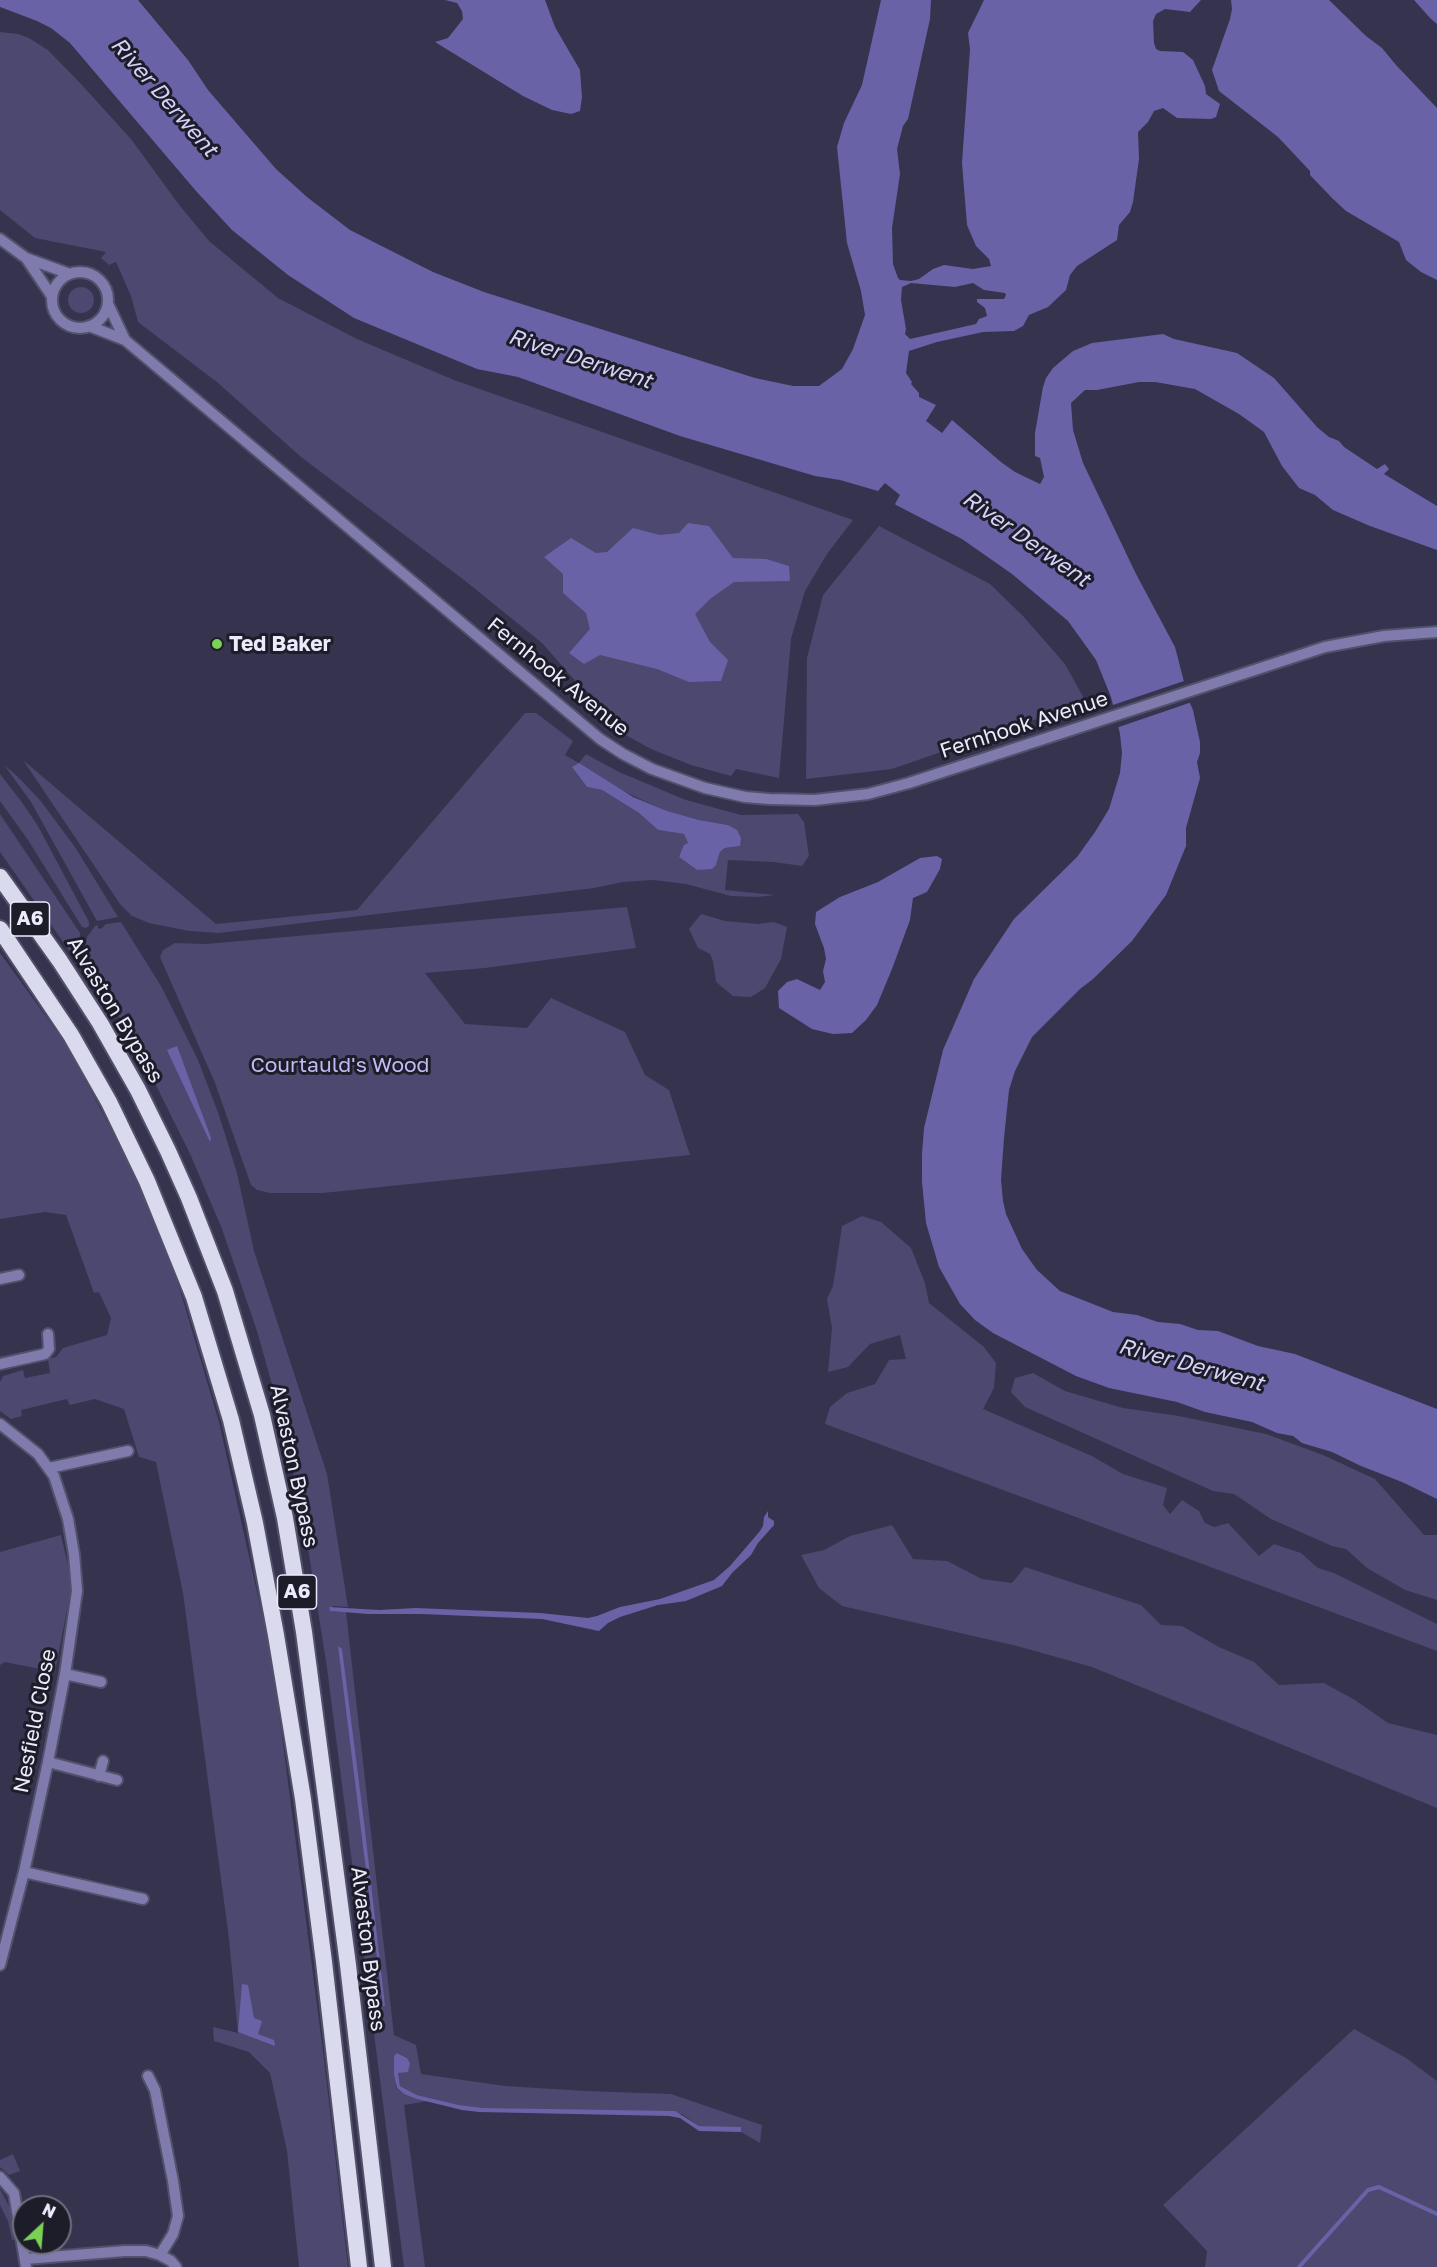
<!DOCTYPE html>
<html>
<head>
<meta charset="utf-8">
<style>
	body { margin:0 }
	#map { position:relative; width:1437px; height:2267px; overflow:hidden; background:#35334e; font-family:"Golos Text",sans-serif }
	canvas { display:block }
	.north { position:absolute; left:12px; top:2195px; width:60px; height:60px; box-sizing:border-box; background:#1d1d29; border:2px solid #706f7e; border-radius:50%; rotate:26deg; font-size:16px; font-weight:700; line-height:24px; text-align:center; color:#ecebfd }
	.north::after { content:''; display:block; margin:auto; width:21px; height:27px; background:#7ad156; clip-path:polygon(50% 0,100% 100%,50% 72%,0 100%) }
</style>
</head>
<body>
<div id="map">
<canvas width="1437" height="2267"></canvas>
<div class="north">N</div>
</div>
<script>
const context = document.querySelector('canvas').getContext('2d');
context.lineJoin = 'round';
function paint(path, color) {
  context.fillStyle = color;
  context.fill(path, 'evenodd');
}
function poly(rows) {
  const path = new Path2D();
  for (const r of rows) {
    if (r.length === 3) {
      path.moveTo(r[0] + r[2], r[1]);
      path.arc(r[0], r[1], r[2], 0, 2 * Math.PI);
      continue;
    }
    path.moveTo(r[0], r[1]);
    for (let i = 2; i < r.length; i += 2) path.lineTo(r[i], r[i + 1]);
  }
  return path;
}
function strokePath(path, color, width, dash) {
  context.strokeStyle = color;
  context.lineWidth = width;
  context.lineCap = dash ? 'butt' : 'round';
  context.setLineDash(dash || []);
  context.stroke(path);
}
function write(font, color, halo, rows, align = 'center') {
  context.font = font + ' "Golos Text",sans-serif';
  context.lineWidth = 6;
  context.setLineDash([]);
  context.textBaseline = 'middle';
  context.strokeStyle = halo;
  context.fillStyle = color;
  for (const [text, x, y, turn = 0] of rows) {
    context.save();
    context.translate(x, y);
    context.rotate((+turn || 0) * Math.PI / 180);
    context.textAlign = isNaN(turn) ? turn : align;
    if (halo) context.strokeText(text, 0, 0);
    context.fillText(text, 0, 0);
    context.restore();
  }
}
paint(poly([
	[0,32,18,34,29,38,48,50,81,84,131,139,180,206,209,241,278,298,357,339,454,380,853,520,827,554,805,591,791,639,779,778,736,769,731,776,691,765,651,749,613,728,612,712,578,684,542,643,464,580,301,457,218,383,138,322,131,296,116,262,109,265,101,258,106,252,35,238,0,210],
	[81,300,13],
	[879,526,990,584,1023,616,1065,664,1086,702,892,769,806,779,807,658,823,595],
	[525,713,536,713,573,741,565,755,579,763,586,754,619,772,686,800,741,815,798,814,804,822,809,856,802,866,774,862,728,860,725,890,775,895,758,897,731,896,686,884,653,880,623,882,594,888,219,933,189,931,149,923,132,916,120,904,23,760,216,924,357,910],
	[573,768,666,811,699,820,728,825,740,846,725,848,720,852,716,865,697,870,679,857,688,843,684,834,658,830,639,813,602,790,587,787],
	[4,765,16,775,40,800,75,847,118,917,97,921,31,802],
	[0,774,21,801,38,826,89,922,89,926,86,928,82,927,28,840,0,801],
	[0,814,80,933,78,963,0,852],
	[627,907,636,948,485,968,425,973,465,1024,527,1028,551,998,625,1032,645,1075,669,1090,690,1155,323,1193,270,1193,257,1190,251,1185,215,1083,160,957,163,950,175,943,206,944],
	[701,914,725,921,758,924,774,922,787,927,781,959,765,988,751,997,733,996,716,982,713,961,710,954,698,948,689,929],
	[121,922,161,986,198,1060,219,1115,237,1173,254,1251,327,1474,348,1607,333,1606,330,1611,346,1612,394,2035,416,2045,421,2074,505,2086,586,2091,671,2094,762,2125,760,2143,741,2132,740,2128,699,2126,682,2114,484,2108,459,2105,417,2095,400,2086,398,2073,410,2063,407,2058,397,2053,396,2088,404,2094,428,2101,404,2105,425,2267,404,2267,327,1668,307,1542,285,1431,257,1331,222,1229,191,1156,140,1053,86,960,85,949,87,937,95,926,98,925,98,928,101,929,106,924],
	[0,953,68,1047,134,1173,172,1263,219,1422,272,1659,324,2059,348,2267,299,2267,287,2151,270,2073,249,2052,214,2041,213,2027,238,2033,229,1939,183,1593,156,1462,139,1457,124,1409,95,1399,70,1405,67,1399,21,1410,22,1416,11,1419,0,1411,0,1382,3,1376,23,1370,25,1378,50,1373,48,1359,56,1357,63,1348,107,1335,111,1318,99,1292,94,1293,66,1215,45,1212,0,1219],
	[862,1216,881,1222,911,1248,925,1283,929,1303,984,1347,996,1363,994,1388,983,1409,1092,1456,1123,1474,1167,1488,1163,1505,1170,1514,1182,1500,1199,1511,1205,1523,1214,1527,1228,1523,1259,1556,1274,1544,1301,1553,1318,1568,1334,1573,1437,1624,1437,1651,825,1424,830,1407,847,1393,875,1384,889,1360,906,1359,900,1335,870,1344,848,1367,828,1372,832,1328,827,1299,833,1286,842,1226],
	[1033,1373,1065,1391,1123,1408,1179,1416,1266,1434,1323,1455,1375,1479,1424,1535,1437,1535,1437,1600,1405,1590,1367,1568,1346,1549,1332,1546,1271,1519,1234,1494,1213,1491,1025,1407,1011,1392,1015,1378],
	[892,1525,913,1559,947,1561,982,1579,1012,1583,1025,1567,1141,1605,1161,1625,1182,1626,1219,1647,1254,1662,1279,1685,1324,1683,1355,1700,1388,1723,1437,1735,1437,1808,1092,1667,1017,1646,842,1606,819,1588,801,1555,824,1550,850,1536],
	[61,1535,70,1574,70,1594,55,1672,5,1662,0,1665,0,1552],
	[1354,2029,1406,2058,1437,2081,1437,2267,1205,2267,1207,2251,1163,2205],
	[13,2154,20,2171,9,2175,0,2167,0,2160],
	[0,2189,12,2212,17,2239,12,2240,8,2221,0,2205]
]), '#4c486f');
paint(poly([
	[0,0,138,0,188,60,208,90,276,169,307,197,350,230,433,272,484,292,755,378,793,386,819,386,842,369,853,349,865,315,861,291,847,243,837,147,844,123,862,85,881,0,931,0,930,19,908,119,903,126,897,149,900,174,892,228,893,264,898,278,900,280,911,281,919,279,933,269,944,265,973,269,991,266,989,259,976,246,967,225,962,163,970,49,968,33,984,0,1201,0,1190,12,1165,9,1156,14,1153,21,1154,43,1156,49,1160,51,1183,52,1193,60,1205,86,1206,94,1220,104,1216,117,1211,119,1177,118,1163,108,1154,111,1148,122,1138,132,1139,159,1133,202,1130,212,1119,225,1117,240,1077,266,1070,275,1066,290,1048,307,1029,315,1023,326,1014,331,983,332,937,342,909,351,906,373,912,382,911,384,919,393,919,397,936,405,926,421,942,433,952,420,1001,462,1015,472,1040,484,1044,477,1040,458,1035,456,1035,433,1043,387,1046,378,1053,368,1073,351,1092,343,1163,334,1174,339,1237,353,1274,378,1317,427,1329,437,1339,441,1344,447,1377,469,1385,464,1389,469,1384,474,1437,506,1437,550,1370,526,1333,510,1315,495,1299,488,1282,466,1264,432,1239,414,1195,389,1155,382,1139,382,1097,390,1085,390,1071,403,1073,430,1083,463,1136,574,1175,647,1189,701,1193,710,1200,742,1200,753,1197,762,1200,778,1186,828,1186,846,1166,895,1132,941,1093,979,1080,989,1032,1037,1015,1071,1009,1090,1004,1138,1001,1180,1003,1201,1006,1214,1022,1249,1037,1270,1060,1291,1113,1312,1137,1315,1158,1322,1180,1324,1198,1330,1218,1331,1258,1346,1295,1354,1437,1409,1437,1499,1402,1482,1361,1466,1332,1452,1302,1443,1293,1436,1277,1433,1252,1422,1205,1412,1177,1402,1109,1388,1076,1376,993,1333,975,1320,960,1304,939,1267,926,1223,922,1182,922,1154,924,1128,943,1050,974,979,1014,919,1077,857,1095,832,1109,809,1120,773,1122,753,1120,734,1111,697,1096,660,1068,621,1012,574,962,539,896,505,895,504,900,495,885,483,878,491,840,480,815,476,680,436,518,377,477,369,354,318,288,275,232,230,196,191,70,43,51,28,37,21,0,7],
	[911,283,955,287,973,283,984,290,1005,293,1006,295,1004,299,977,299,977,302,985,308,987,316,979,319,976,324,910,339,905,334,906,329,901,300,902,287],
	[445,0,545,0,555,27,580,70,582,97,580,111,571,114,552,110,523,96,435,42,448,38,463,19,462,11,457,3],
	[1231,0,1329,0,1366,36,1382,48,1396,65,1437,108,1437,280,1421,272,1406,260,1399,242,1346,211,1333,199,1310,175,1310,171,1278,137,1219,91,1212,70,1230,19,1232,9],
	[1414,0,1437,0,1437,24,1430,18],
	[688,523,709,526,733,558,766,559,789,566,790,581,734,582,710,599,695,614,710,642,728,660,721,681,689,682,657,669,600,655,584,664,569,653,590,629,586,613,563,593,563,574,544,557,571,538,596,553,607,552,633,528,660,535,679,533],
	[579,763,633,797,667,811,699,820,728,825,737,830,741,838,740,846,725,848,720,852,716,865,712,869,697,870,679,857,684,845,688,843,684,834,658,830,639,813,602,790,587,787,572,767],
	[937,856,942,859,940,869,927,892,913,898,910,920,892,969,877,1005,866,1020,852,1033,833,1034,812,1029,779,1008,778,991,787,982,797,979,820,990,825,982,823,971,826,959,824,948,815,924,816,912,840,897,878,882,920,858],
	[177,1046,211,1138,210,1142,167,1050],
	[768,1511,768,1517,774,1521,774,1525,758,1543,751,1555,732,1573,722,1586,686,1601,658,1605,620,1617,608,1623,599,1631,542,1619,421,1614,368,1614,330,1611,329,1607,379,1610,416,1608,540,1613,588,1618,597,1616,620,1607,660,1599,714,1580,730,1566,760,1531,763,1526,764,1517],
	[338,1646,342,1649,364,1822,385,2006,383,2006],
	[242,1984,248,1985,254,2018,262,2021,258,2034,274,2040,275,2046,238,2032],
	[397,2053,407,2058,410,2063,408,2072,398,2073,400,2086,417,2095,459,2105,484,2108,675,2111,699,2126,741,2127,741,2132,699,2131,680,2118,669,2116,479,2112,462,2110,417,2099,404,2094,397,2088,394,2074,394,2056]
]), '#6a62a6');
paint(poly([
	[1187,680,1192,702,1116,728,1110,706]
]), '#35334e');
strokePath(poly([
	[1299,2267,1368,2190,1379,2187,1437,2214]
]), '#6a62a6', 4);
const minor = poly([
	[0,239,26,258,70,274],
	[26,258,51,295],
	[80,300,28],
	[108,304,125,340],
	[89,326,125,340,600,739,623,754,652,769,705,788,745,797,769,799,815,800,868,794,909,783,1325,647,1384,636,1437,632],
	[0,1279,19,1275],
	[0,1364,45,1354,49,1349,48,1334],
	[0,1424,38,1454,54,1476,68,1519,74,1554,77,1591,65,1674,48,1762,24,1872,0,1965],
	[49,1468,128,1451],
	[65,1674,101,1682],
	[48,1762,117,1780],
	[99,1776,103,1761],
	[24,1872,143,1899],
	[0,2177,14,2193,26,2267],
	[160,2255,171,2261,176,2267],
	[25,2259,125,2251,146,2251,160,2255,173,2234,178,2216,173,2181,155,2090,148,2076]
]);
const trunk = poly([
	[0,877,60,961,100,1023,138,1090,168,1151,189,1198,225,1291,262,1415,285,1518,304,1632,348,1965,383,2267],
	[0,929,71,1035,109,1102,147,1181,194,1297,231,1420,255,1523,276,1635,303,1799,324,1962,359,2267]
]);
strokePath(minor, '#52506a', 14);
strokePath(trunk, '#52506a', 20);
strokePath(minor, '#7f7cad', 10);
strokePath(trunk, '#dadaee', 16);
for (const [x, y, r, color] of [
	[217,644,6,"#7ad156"]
]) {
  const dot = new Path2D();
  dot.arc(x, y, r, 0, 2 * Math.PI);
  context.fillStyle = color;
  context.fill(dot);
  strokePath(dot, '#1d1d29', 2);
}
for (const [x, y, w] of [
	[30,919,39],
	[297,1592,39]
]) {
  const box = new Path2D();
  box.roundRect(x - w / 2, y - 17, w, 34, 4.5);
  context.fillStyle = '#1d1d29';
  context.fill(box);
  strokePath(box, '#ecebfd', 1.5);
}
write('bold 20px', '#ecebfd', null, [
	["A6",30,919],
	["A6",297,1592]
]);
write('bold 21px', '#ecebfd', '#1d1d29', [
	["Ted Baker",229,644]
], 'left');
write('21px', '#ecebfd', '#1d1d29', [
	["Fernhook Avenue",558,677,39],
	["Fernhook Avenue",1024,725,-18],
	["Alvaston Bypass",115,1010,59],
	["Alvaston Bypass",294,1466,78],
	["Nesfield Close",35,1721,-79],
	["Alvaston Bypass",368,1949,83]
]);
write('21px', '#bebaf3', '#1d1d29', [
	["Courtauld's Wood",340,1065]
]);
write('italic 22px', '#d4d2f9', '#1d1d29', [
	["River Derwent",164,97,49],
	["River Derwent",580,359,18],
	["River Derwent",1026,539,35],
	["River Derwent",1191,1365,15]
]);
</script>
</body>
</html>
